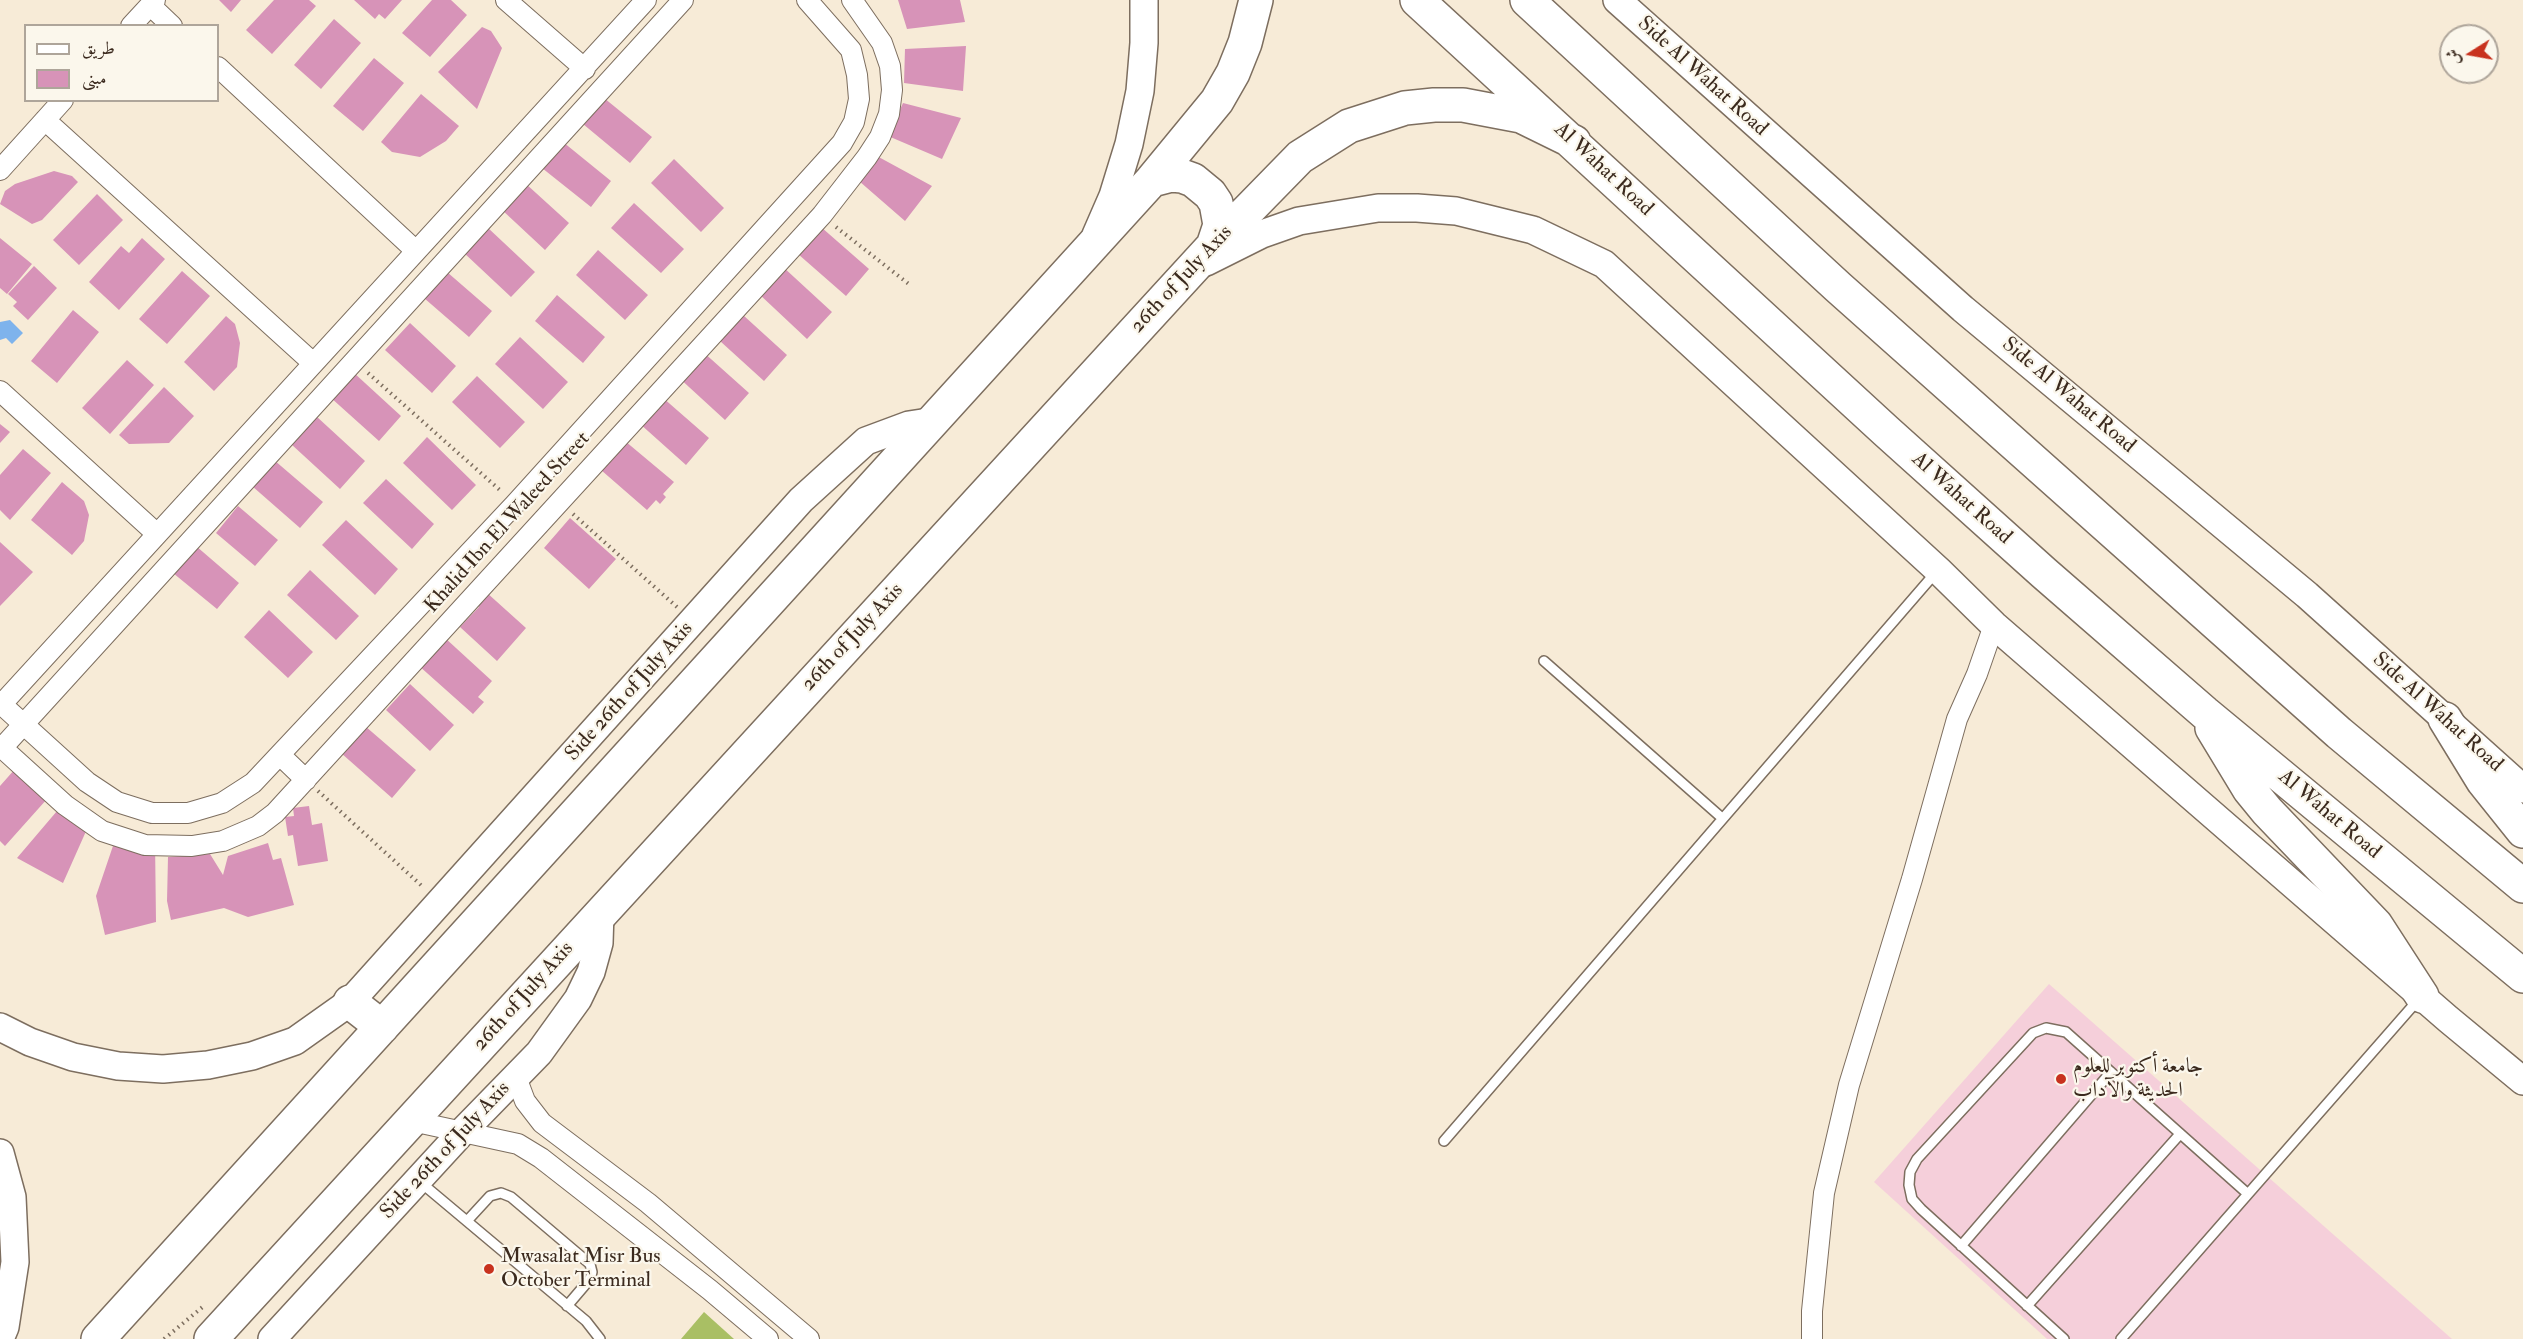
<!DOCTYPE html>
<html>
<head>
<meta charset="utf-8">
<style>
	body { margin:0 }
	#map { position:relative; width:2523px; height:1339px; overflow:hidden; background:#f7ebd7; font-family:"IM FELL Double Pica",Amiri,serif }
	canvas { display:block }
	.legend { position:absolute; left:24px; top:24px; width:195px; height:78px; box-sizing:border-box; background:#fbf7ec; border:2px solid #aea59a; margin:0; padding:8px 10px; list-style:none; font-size:18px; color:#3b2a1e }
	.legend li { display:flex; align-items:center; gap:12px; height:30px }
	.legend b { width:30px; border:2px solid #aea59a }
	.north { position:absolute; left:2439px; top:24px; width:60px; height:60px; box-sizing:border-box; background:#fbf7ec; border:2px solid #aea59a; border-radius:50%; rotate:259deg; font-size:16px; font-weight:700; line-height:24px; text-align:center; color:#3b2a1e }
	.north::after { content:''; display:block; margin:auto; width:21px; height:27px; background:#c8321e; clip-path:polygon(50% 0,100% 100%,50% 72%,0 100%) }
</style>
</head>
<body>
<div id="map">
<canvas width="2523" height="1339"></canvas>
<ul class="legend">
<li><b style="height:8px;background:#fff"></b>طريق</li>
<li><b style="height:16px;background:#d793b8"></b>مبنى</li>
</ul>
<div class="north">ش</div>
</div>
<script>
const context = document.querySelector('canvas').getContext('2d');
context.lineJoin = 'round';
function paint(path, color) {
  context.fillStyle = color;
  context.fill(path, 'evenodd');
}
function poly(rows) {
  const path = new Path2D();
  for (const r of rows) {
    path.moveTo(r[0], r[1]);
    for (let i = 2; i < r.length; i += 2) path.lineTo(r[i], r[i + 1]);
  }
  return path;
}
function strokePath(path, color, width, dash) {
  context.strokeStyle = color;
  context.lineWidth = width;
  context.lineCap = dash ? 'butt' : 'round';
  context.setLineDash(dash || []);
  context.stroke(path);
}
function write(font, color, halo, rows, align = 'center') {
  context.font = font + ' "IM FELL Double Pica",Amiri,serif';
  context.lineWidth = 4.5;
  context.setLineDash([]);
  context.textBaseline = 'middle';
  context.strokeStyle = halo;
  context.fillStyle = color;
  for (const [text, x, y, turn = 0] of rows) {
    context.save();
    context.translate(x, y);
    context.rotate((+turn || 0) * Math.PI / 180);
    context.textAlign = isNaN(turn) ? turn : align;
    if (halo) context.strokeText(text, 0, 0);
    context.fillText(text, 0, 0);
    context.restore();
  }
}
paint(poly([
	[2049,984,2452,1339,2047,1339,1874,1182]
]), '#f5cfda');
paint(poly([
	[704,1312,734,1339,681,1339]
]), '#a9bf64');
paint(poly([
	[10,320,23,333,12,344,6,338,0,340,0,322]
]), '#7eb3ec');
paint(poly([
	[219,0,241,0,231,12],
	[274,0,309,0,316,6,272,54,246,30],
	[354,0,402,0,385,19,379,14,375,19],
	[432,0,451,0,467,15,430,57,402,33],
	[898,0,960,0,965,22,907,29],
	[334,19,361,43,321,89,294,65],
	[482,27,491,31,502,48,477,109,438,72],
	[966,46,963,91,904,83,905,49],
	[374,58,404,83,363,131,333,106],
	[421,94,459,126,446,141,420,157,392,152,381,142],
	[604,98,652,137,630,163,583,124],
	[903,103,961,118,942,159,888,136],
	[563,142,611,181,591,207,542,168],
	[875,155,932,186,905,221,859,181],
	[674,159,724,208,701,232,651,183],
	[54,171,72,176,78,182,42,220,32,224,0,204,5,191,15,184],
	[525,183,569,223,545,250,501,209],
	[97,194,123,220,79,265,53,240],
	[634,203,684,249,661,273,611,228],
	[487,227,535,272,511,297,463,252],
	[821,227,869,269,846,296,798,254],
	[0,238,32,264,7,294,0,288],
	[142,238,165,259,119,310,89,282,121,246,129,253],
	[598,250,648,295,625,320,576,275],
	[34,266,57,288,28,320,13,306,17,302,8,294],
	[782,266,832,312,807,339,758,293],
	[182,271,210,296,167,344,139,319],
	[447,272,492,311,469,337,424,298],
	[557,295,605,337,583,363,535,321],
	[73,310,99,332,57,383,31,361],
	[743,315,787,355,764,381,720,341],
	[226,316,235,324,240,343,237,367,214,391,184,362],
	[410,323,456,366,432,393,385,350],
	[520,337,568,382,543,409,495,364],
	[702,351,749,393,725,420,677,376],
	[127,360,154,385,110,434,82,408],
	[353,372,401,416,379,441,330,397],
	[477,376,525,422,500,448,452,402],
	[164,387,194,416,169,443,129,444,119,435],
	[662,397,709,438,686,465,639,423],
	[316,416,365,461,340,489,291,444],
	[0,424,10,432,0,443],
	[427,437,476,485,452,510,403,463],
	[625,441,674,482,663,494,666,497,660,504,656,500,647,510,601,470],
	[23,449,51,473,10,520,0,510,0,475],
	[274,460,323,502,300,528,252,486],
	[386,479,434,524,412,549,363,503],
	[62,482,84,501,89,515,84,541,72,555,31,520],
	[238,506,278,540,255,566,216,533],
	[570,518,616,559,589,589,544,548],
	[346,520,398,569,375,595,322,545],
	[0,542,33,572,0,606],
	[196,546,239,583,217,609,173,573],
	[310,570,359,616,336,640,287,595],
	[486,592,526,628,497,661,460,627,479,607,477,601],
	[269,610,313,652,288,678,244,637],
	[444,637,492,681,478,697,484,702,473,714,418,665],
	[410,684,454,725,430,751,386,710],
	[365,726,416,770,392,798,341,753],
	[15,769,47,799,5,846,0,841,0,786],
	[309,806,312,825,322,823,328,861,298,866,293,835,288,836,285,817,294,816,293,808],
	[57,811,87,829,63,883,17,858],
	[115,840,155,840,156,922,105,935,96,896],
	[268,843,273,860,281,858,294,905,248,917,224,908,171,920,167,901,168,857,210,854,223,875,228,856]
]), '#d793b8');
const lane = poly([
	[1544,661,1722,818],
	[1444,1141,1937,571],
	[419,1181,586,1321,600,1339],
	[467,1221,490,1196,501,1193,511,1197,590,1264,592,1272,590,1279,567,1306],
	[1961,1246,2111,1072],
	[2027,1306,2180,1134],
	[2064,1339,1921,1209,1912,1199,1909,1185,1910,1172,1917,1159,2033,1033,2046,1028,2066,1032,2248,1194],
	[2121,1339,2418,1000]
]);
const street = poly([
	[506,0,585,69],
	[150,5,172,26],
	[131,26,155,0],
	[218,67,416,251],
	[45,120,313,363],
	[0,170,63,100],
	[0,391,157,534],
	[0,703,87,782,117,802,152,813,188,813,222,803,253,783,515,504,842,143,854,122,859,99,857,75,851,50,807,0],
	[0,706,646,0],
	[0,746,65,805,102,831,145,845,192,846,223,841,258,826,275,813,822,215,867,157,880,137,889,114,892,90,890,66,882,43,852,0],
	[2,748,683,0],
	[280,755,306,780],
	[516,1077,525,1101,542,1123,648,1203,809,1339],
	[412,1121,518,1144,541,1158,710,1290,768,1339],
	[1812,1339,1812,1311,1824,1193,1849,1085,1912,879,1957,719,1977,674,1994,625]
]);
const secondary = poly([
	[1617,0,1963,309,2307,595,2523,789],
	[1096,235,1113,196,1129,144,1140,91,1144,43,1144,0],
	[1206,262,1262,234,1299,221,1378,208,1417,208,1456,211,1533,230,1604,264,1938,570,1994,625,2448,1019,2523,1081],
	[0,1027,30,1042,73,1057,118,1066,163,1069,208,1065,252,1056,295,1041,350,1002,801,500,866,441,909,425,935,421],
	[0,1153,12,1197,15,1262,5,1327,0,1339],
	[272,1339,463,1131,539,1053,578,999,591,972,599,943,600,912]
]);
const highway = poly([
	[1417,0,1886,431,2044,573,2205,713,2523,976],
	[1527,0,1838,287,2339,733,2523,886],
	[1152,180,1171,175,1182,176,1193,180,1210,194,1216,203,1220,225,1213,246],
	[2445,719,2483,781,2523,831],
	[2212,728,2249,789,2267,811,2376,925,2422,996],
	[350,1002,382,1027],
	[98,1339,1152,180,1217,101,1233,73,1245,43,1256,0],
	[211,1339,1213,246,1300,157,1349,126,1405,108,1434,105,1463,105,1521,116,1574,142]
]);
strokePath(lane, '#7d6e5f', 12);
strokePath(street, '#7d6e5f', 22);
strokePath(secondary, '#7d6e5f', 30);
strokePath(highway, '#7d6e5f', 36);
strokePath(poly([
	[836,227,910,285],
	[368,373,501,491],
	[573,514,677,607],
	[318,791,423,887],
	[164,1339,205,1305]
]), '#7d6e5f', 4, [1.5, 4.5]);
strokePath(lane, '#fff', 9);
strokePath(street, '#fff', 20);
strokePath(secondary, '#fff', 27);
strokePath(highway, '#fff', 33);
for (const [x, y, r, color] of [
	[2061,1079,6,"#c8321e"],
	[489,1269,6,"#c8321e"]
]) {
  const dot = new Path2D();
  dot.arc(x, y, r, 0, 2 * Math.PI);
  context.fillStyle = color;
  context.fill(dot);
  strokePath(dot, '#fbf7ec', 2);
}
write('21px', '#3b2a1e', '#fbf7ec', [
	["Side Al Wahat Road",1702,77,42],
	["Al Wahat Road",1603,170,43],
	["26th of July Axis",1182,280,-47],
	["Side Al Wahat Road",2068,396,40],
	["Al Wahat Road",1961,499,42],
	["Khalid Ibn El Waleed Street",508,523,-48],
	["26th of July Axis",853,638,-47],
	["Side 26th of July Axis",630,692,-48],
	["Side Al Wahat Road",2437,713,42],
	["Al Wahat Road",2329,815,40],
	["26th of July Axis",524,997,-48],
	["Side 26th of July Axis",446,1151,-47]
]);
write('21px', '#3b2a1e', '#fbf7ec', [
	["جامعة أكتوبر للعلوم",2073,1067],
	["الحديثة والآداب",2073,1091],
	["Mwasalat Misr Bus",501,1257],
	["October Terminal",501,1281]
], 'left');
</script>
</body>
</html>
